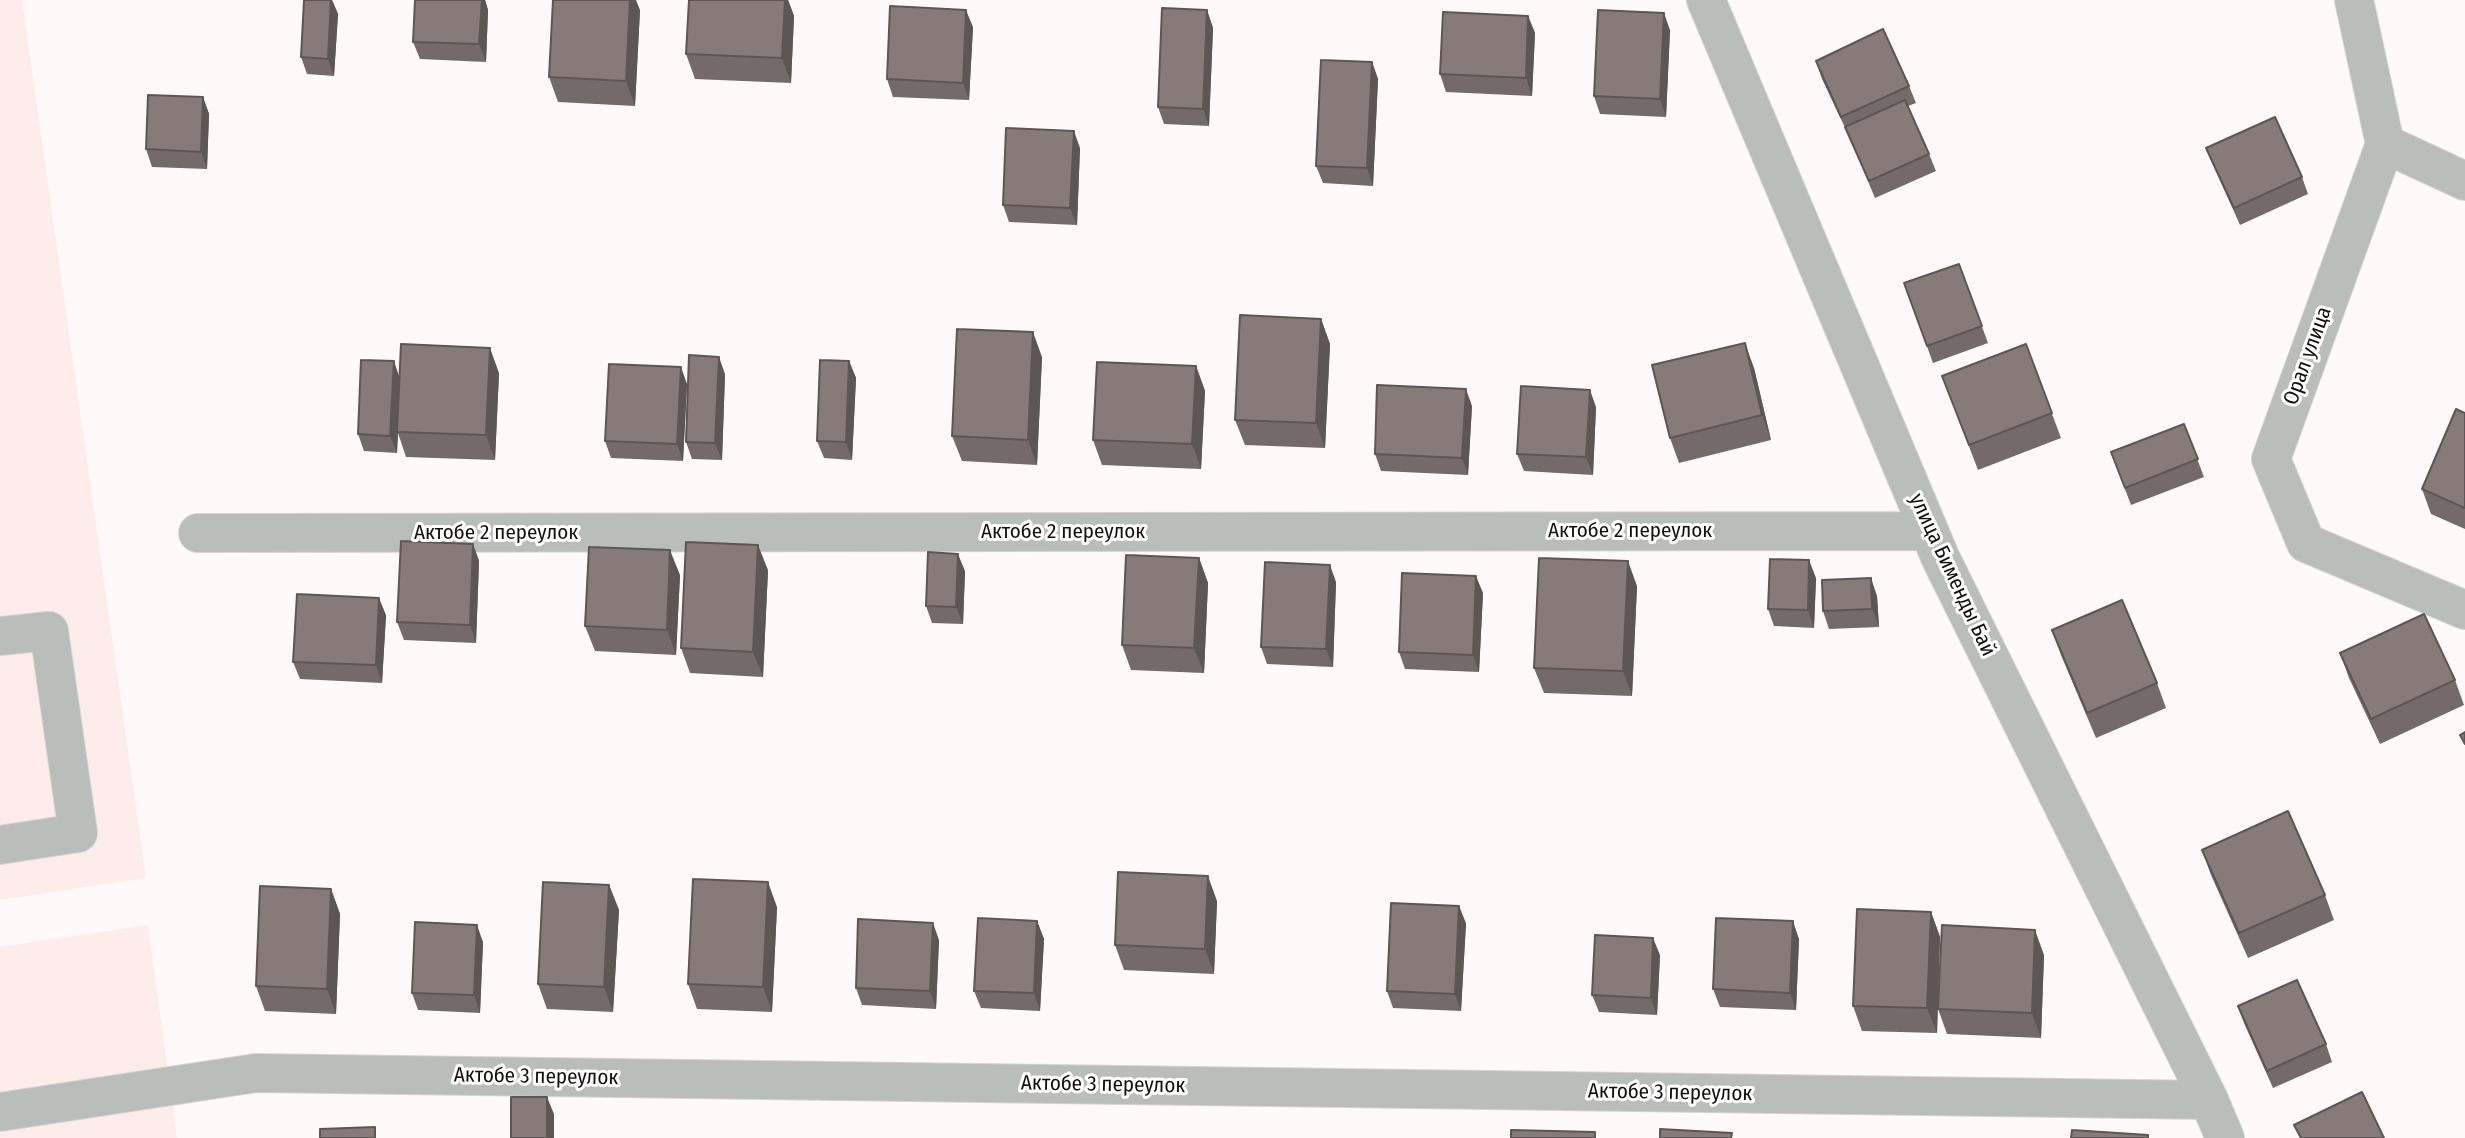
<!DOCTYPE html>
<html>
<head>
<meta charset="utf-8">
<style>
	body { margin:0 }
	canvas { display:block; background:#fff9f9 }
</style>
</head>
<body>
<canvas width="2465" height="1138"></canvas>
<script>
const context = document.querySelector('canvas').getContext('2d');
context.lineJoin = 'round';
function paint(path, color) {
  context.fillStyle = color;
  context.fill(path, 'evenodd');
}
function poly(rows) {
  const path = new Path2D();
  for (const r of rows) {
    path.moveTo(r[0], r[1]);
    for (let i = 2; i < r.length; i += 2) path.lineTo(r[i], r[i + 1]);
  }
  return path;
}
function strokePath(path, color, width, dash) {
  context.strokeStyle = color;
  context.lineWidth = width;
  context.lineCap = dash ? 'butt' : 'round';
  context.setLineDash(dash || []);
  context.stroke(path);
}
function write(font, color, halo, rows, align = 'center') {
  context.font = font + ' "Fira Sans Condensed",sans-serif';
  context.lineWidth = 6;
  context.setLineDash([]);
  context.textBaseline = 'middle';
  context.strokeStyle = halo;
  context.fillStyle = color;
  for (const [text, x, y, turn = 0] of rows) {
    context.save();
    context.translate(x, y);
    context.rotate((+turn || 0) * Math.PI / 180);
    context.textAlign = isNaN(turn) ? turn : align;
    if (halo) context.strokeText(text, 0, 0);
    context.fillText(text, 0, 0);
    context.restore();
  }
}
paint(poly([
	[0,0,22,0,146,878,0,900],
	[148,925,177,1138,0,1138,0,947]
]), '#feecea');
const minor = poly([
	[1706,0,1941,559,2209,1100,2225,1138],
	[2354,0,2385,144,2271,459,2306,543,2465,610],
	[2385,144,2465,181],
	[198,533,1929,531],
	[0,636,49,631,78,833,0,845],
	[0,1112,256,1073,2209,1100]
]);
strokePath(minor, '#d9d4d3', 40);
strokePath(minor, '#b9bebb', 38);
paint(poly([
	[304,0,332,0,338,14,334,76,307,74,301,57],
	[415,0,485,0,488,10,486,62,420,59,413,42],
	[689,0,788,0,794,16,791,83,695,79,686,54],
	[640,10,635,106,558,102,549,77],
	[1207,10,1213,28,1209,126,1164,124,1158,107],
	[1528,16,1535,33,1532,96,1446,92,1440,74],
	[973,27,969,100,893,97,887,79],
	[1670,30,1666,117,1600,114,1594,96],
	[1816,61,1909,86,1916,103,1908,106,1929,154,1936,171,1875,198,1848,134,1822,79],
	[1372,62,1378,79,1373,186,1323,183,1316,166],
	[203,97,209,114,207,169,152,167,146,149],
	[1080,148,1077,225,1009,222,1003,205],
	[2206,148,2302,177,2308,194,2240,225,2213,165],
	[1959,264,1988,343,1933,363,1904,283],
	[1321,319,1330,344,1325,448,1245,445,1235,420],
	[2026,344,2061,438,1978,470,1942,376],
	[1042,357,1037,465,962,461,952,436],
	[849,361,856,378,852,460,824,458,817,441],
	[1196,366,1205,391,1201,469,1102,465,1093,440],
	[1754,368,1771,440,1679,463,1670,438],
	[499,373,495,460,406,457,398,433,397,453,364,451,358,434,400,377],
	[725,374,722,460,692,459,686,442],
	[687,384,683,461,611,458,605,441],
	[1472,406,1468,475,1381,471,1375,454],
	[1596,407,1593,475,1524,471,1517,454],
	[2465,413,2465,529,2431,514,2422,489],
	[2184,424,2204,477,2131,505,2111,452],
	[473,544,479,561,476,643,404,640,397,622],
	[1199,558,1208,583,1204,673,1131,670,1122,645],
	[768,570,763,677,690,673,681,648],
	[965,571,963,624,932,623,926,606],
	[680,575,676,655,595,651,585,626],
	[1816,578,1814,628,1774,626,1768,609],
	[1336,582,1333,667,1267,664,1261,647],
	[1637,586,1632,696,1544,693,1534,668],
	[1483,593,1479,672,1405,669,1399,652],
	[1877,596,1879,627,1829,629,1823,611],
	[386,615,382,683,300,679,293,662],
	[2052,630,2157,683,2166,708,2096,738,2061,655],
	[2340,653,2455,680,2464,705,2380,744,2349,678],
	[2202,850,2325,895,2334,920,2248,958,2211,875],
	[609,885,619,910,613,1012,547,1009,538,984],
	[331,889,340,914,336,1014,265,1011,256,986],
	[1217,901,1214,974,1124,970,1115,945],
	[777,907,772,1012,697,1009,688,984],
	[1931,912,1940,937,1937,1033,1862,1031,1853,1006],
	[1037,921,1044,939,1040,1011,981,1008,974,991],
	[1466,923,1461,1011,1393,1008,1387,991],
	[1799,939,1796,1010,1720,1007,1713,989],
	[939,940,936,1009,862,1005,856,988],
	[483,942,480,1013,418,1010,412,993],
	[1660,955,1657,1015,1599,1012,1592,995],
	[2044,955,2041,1038,1947,1034,1938,1009],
	[2238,1006,2326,1044,2332,1062,2273,1088,2244,1023]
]), '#746a69');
paint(poly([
	[331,0,332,0,338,14,334,76,328,59],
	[482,0,485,0,488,10,486,62,479,44],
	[630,0,636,0,640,10,635,106,626,81],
	[785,0,788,0,794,16,791,83,782,58],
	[966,10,973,27,969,100,963,83],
	[1207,10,1213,28,1209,126,1203,109],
	[1664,13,1670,30,1666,117,1660,99],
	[1528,16,1535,33,1532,96,1526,78],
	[1372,62,1378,79,1373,186,1367,168],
	[203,97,209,114,207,169,201,152],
	[1074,131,1080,148,1077,225,1070,208],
	[1321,319,1330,344,1325,448,1316,423],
	[1033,332,1042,357,1037,465,1028,440],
	[1745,343,1754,368,1771,440,1762,415],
	[490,348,499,373,495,460,486,435],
	[719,357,725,374,722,460,715,443],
	[394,361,400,379,397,453,390,436],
	[849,361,856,378,852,460,846,442],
	[1196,366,1205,391,1201,469,1192,444],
	[681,367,687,384,683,461,677,444],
	[1466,389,1472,406,1468,475,1462,458],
	[1590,390,1596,407,1593,475,1586,457],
	[473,544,479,561,476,643,470,625],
	[758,545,768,570,763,677,753,652],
	[670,550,680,575,676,655,667,630],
	[958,554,965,571,963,624,956,607],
	[1199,558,1208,583,1204,673,1194,648],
	[1809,560,1816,578,1814,628,1808,610],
	[1628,561,1637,586,1632,696,1623,671],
	[1330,565,1336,582,1333,667,1326,649],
	[1476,576,1483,593,1479,672,1473,655],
	[1871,578,1877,596,1879,627,1872,609],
	[379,598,386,615,382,683,376,665],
	[1208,876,1217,901,1214,974,1205,949],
	[768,882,777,907,772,1012,763,987],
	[609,885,619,910,613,1012,604,987],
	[331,889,340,914,336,1014,327,989],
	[1459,906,1466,923,1461,1011,1455,994],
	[1931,912,1940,937,1937,1033,1927,1008],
	[1037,921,1044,939,1040,1011,1034,993],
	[1793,921,1799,939,1796,1010,1790,993],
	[933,923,939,940,936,1009,930,991],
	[477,925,483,942,480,1013,474,995],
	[2035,930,2044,955,2041,1038,2032,1013],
	[1653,938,1660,955,1657,1015,1651,998],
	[547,1097,554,1114,554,1138,547,1138]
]), '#5e5655');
const building = poly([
	[304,0,331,0,328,59,301,57,304,0],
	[415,0,482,0,479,44,413,42,415,0],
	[553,0,630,0,626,81,549,77,553,0],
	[689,0,785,0,782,58,686,54,689,0],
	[890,6,966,10,963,83,887,79,890,6],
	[1162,8,1207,10,1203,109,1158,107,1162,8],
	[1598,10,1664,13,1660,99,1594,96,1598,10],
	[1443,12,1528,16,1526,78,1440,74,1443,12],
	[1883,29,1909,86,1841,117,1816,61,1883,29],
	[1321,60,1372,62,1367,168,1316,166,1321,60],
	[148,95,203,97,201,152,146,149,148,95],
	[1905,100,1929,154,1869,181,1845,127,1905,100],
	[2275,117,2302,177,2234,208,2206,148,2275,117],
	[1006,128,1074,131,1070,208,1003,205,1006,128],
	[1959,264,1982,326,1927,346,1904,283,1959,264],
	[1240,315,1321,319,1316,423,1235,420,1240,315],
	[957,329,1033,332,1028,440,952,436,957,329],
	[1745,343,1762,415,1670,438,1652,365,1745,343],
	[401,344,490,348,486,435,397,432,401,344],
	[2026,344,2052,413,1969,445,1942,376,2026,344],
	[689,355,719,357,715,443,686,442,689,355],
	[361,360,394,361,390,436,358,434,361,360],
	[820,360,849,361,846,442,817,441,820,360],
	[1097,362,1196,366,1192,444,1093,440,1097,362],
	[609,364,681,367,677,444,605,441,609,364],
	[1377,385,1466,389,1462,458,1375,454,1377,385],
	[1521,386,1590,390,1586,457,1517,454,1521,386],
	[2456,409,2465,413,2465,508,2422,489,2456,409],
	[2184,424,2198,459,2125,488,2111,452,2184,424],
	[401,541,473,544,470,625,397,622,401,541],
	[686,542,758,545,753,652,681,648,686,542],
	[589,547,670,550,667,630,585,626,589,547],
	[928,552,958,554,956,607,926,606,928,552],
	[1126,555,1199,558,1194,648,1122,645,1126,555],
	[1539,558,1628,561,1623,671,1534,668,1539,558],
	[1770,559,1809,560,1808,610,1768,609,1770,559],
	[1265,562,1330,565,1326,649,1261,647,1265,562],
	[1402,573,1476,576,1473,655,1399,652,1402,573],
	[1871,578,1872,609,1823,611,1822,580,1871,578],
	[297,594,379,598,376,665,293,662,297,594],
	[2122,600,2157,683,2087,713,2052,630,2122,600],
	[2424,614,2455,680,2371,719,2340,653,2424,614],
	[2465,732,2465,744,2460,735,2465,732],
	[2288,811,2325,895,2239,933,2202,850,2288,811],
	[1118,872,1208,876,1205,949,1115,945,1118,872],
	[693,879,768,882,763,987,688,984,693,879],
	[543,882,609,885,604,987,538,984,543,882],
	[260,886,331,889,327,989,256,986,260,886],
	[1391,903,1459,906,1455,994,1387,991,1391,903],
	[1857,909,1931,912,1927,1008,1853,1006,1857,909],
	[978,918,1037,921,1034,993,974,991,978,918],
	[1716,918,1793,921,1790,993,1713,989,1716,918],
	[858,919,933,923,930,991,856,988,858,919],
	[415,922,477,925,474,995,412,993,415,922],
	[1942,925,2035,930,2032,1013,1938,1009,1942,925],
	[1595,935,1653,938,1651,998,1592,995,1595,935],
	[2297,980,2326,1044,2267,1071,2238,1006,2297,980],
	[2362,1092,2384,1138,2301,1138,2294,1125,2362,1092],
	[511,1097,547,1097,547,1138,511,1138,511,1097],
	[375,1127,375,1138,320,1138,320,1129,375,1127],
	[1660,1129,1732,1133,1731,1138,1660,1138,1660,1129],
	[1511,1130,1595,1132,1595,1138,1511,1138,1511,1130],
	[2072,1130,2148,1135,2148,1138,2071,1138,2072,1130]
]);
paint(building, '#877b7a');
strokePath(building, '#5e5655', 2);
write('21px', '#130f0e', '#fff', [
	["Орал улица",2308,356,-70],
	["Актобе 2 переулок",1630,531],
	["Актобе 2 переулок",1063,532],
	["Актобе 2 переулок",496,533],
	["улица Бименды Бай",1952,575,65],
	["Актобе 3 переулок",536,1077,1],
	["Актобе 3 переулок",1103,1085,1],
	["Актобе 3 переулок",1670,1093,1]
]);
</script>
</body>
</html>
